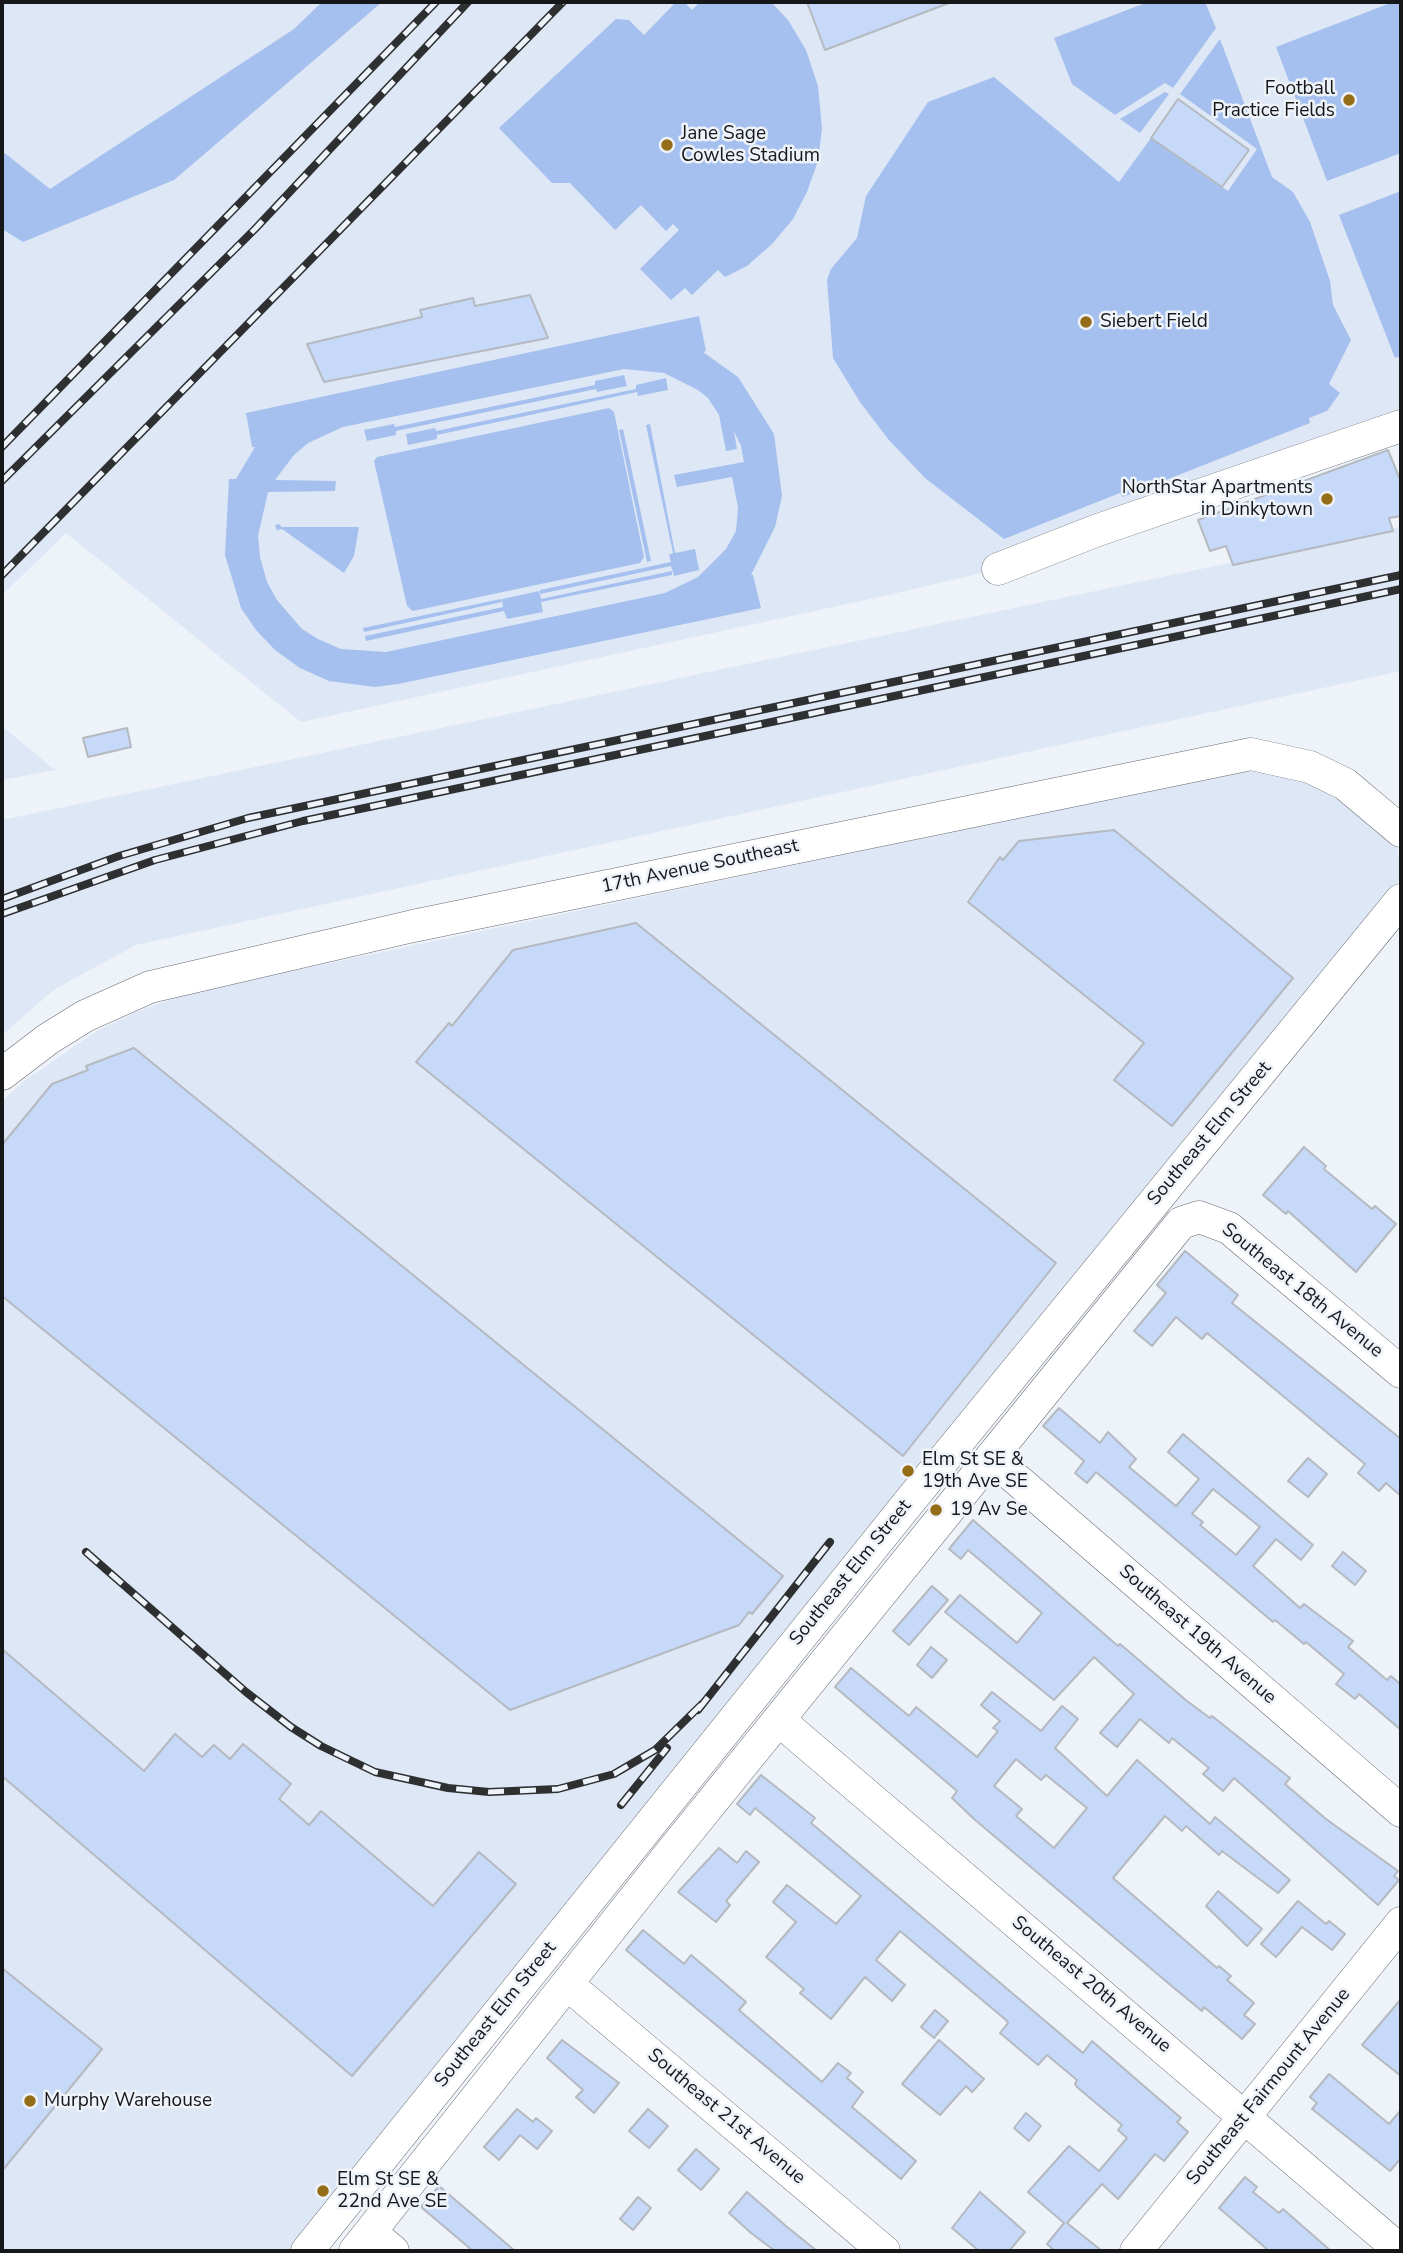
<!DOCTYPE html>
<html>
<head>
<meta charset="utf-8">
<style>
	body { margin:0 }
	#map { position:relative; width:1403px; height:2253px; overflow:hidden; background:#eef2f9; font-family:"Nunito Sans",sans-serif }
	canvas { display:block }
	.frame { position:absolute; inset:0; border:4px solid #151719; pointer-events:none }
</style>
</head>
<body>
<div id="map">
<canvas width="1403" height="2253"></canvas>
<div class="frame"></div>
</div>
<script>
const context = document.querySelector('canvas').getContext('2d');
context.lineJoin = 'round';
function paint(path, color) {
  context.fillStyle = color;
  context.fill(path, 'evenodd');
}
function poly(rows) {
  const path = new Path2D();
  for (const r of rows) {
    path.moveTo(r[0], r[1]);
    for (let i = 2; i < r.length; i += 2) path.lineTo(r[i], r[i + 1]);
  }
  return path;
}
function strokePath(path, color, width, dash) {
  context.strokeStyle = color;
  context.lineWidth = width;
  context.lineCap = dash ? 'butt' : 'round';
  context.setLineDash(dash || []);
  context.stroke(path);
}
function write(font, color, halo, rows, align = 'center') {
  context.font = font + ' "Nunito Sans",sans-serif';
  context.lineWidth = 5;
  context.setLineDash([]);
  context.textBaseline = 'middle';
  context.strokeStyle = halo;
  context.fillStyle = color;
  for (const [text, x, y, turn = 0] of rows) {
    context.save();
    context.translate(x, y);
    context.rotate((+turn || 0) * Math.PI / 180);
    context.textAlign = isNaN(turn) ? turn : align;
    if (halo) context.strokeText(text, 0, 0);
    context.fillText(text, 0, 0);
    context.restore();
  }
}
paint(poly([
	[2,2,1401,2,1401,426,998,569,884,596,301,722,66,533,2,595],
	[1401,527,1401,671,136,945,55,989,2,1035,2,820],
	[2,726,55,770,2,780],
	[1266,771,1305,781,1335,798,1397,847,1401,871,1396,890,288,2251,2,2251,2,1101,23,1082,95,1032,136,1012,188,993,1236,772]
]), '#dee7f5');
paint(poly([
	[322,2,382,2,174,180,23,242,2,229,2,151,50,189,294,29],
	[676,2,684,2,692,10,700,2,771,2,788,20,806,50,818,86,822,128,818,161,807,192,793,219,772,244,747,266,725,277,718,270,692,295,685,288,671,300,640,269,679,230,673,224,666,231,641,205,615,230,570,183,552,183,499,128,616,19,629,20,644,35],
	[1148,2,1205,2,1216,28,1173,88,1165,83,1115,115,1072,84,1054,38],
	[1393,2,1401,2,1401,153,1327,181,1276,47],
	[1220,39,1272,177,1293,192,1310,222,1330,281,1333,305,1351,340,1329,384,1340,393,1327,411,1309,418,1310,423,1123,497,1120,493,1004,539,925,478,888,439,860,402,833,358,827,280,831,269,857,238,866,196,928,102,994,77,1119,182,1151,138,1228,191,1257,149,1180,94],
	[1165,92,1169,94,1140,133,1120,119],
	[1401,191,1401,356,1395,358,1339,215],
	[699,316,706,351,703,352,738,377,774,434,782,496,775,527,751,575,753,575,761,608,398,684,375,687,329,681,300,668,275,650,256,630,241,608,225,555,229,479,236,479,255,447,252,447,246,413],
	[624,369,664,373,698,390,708,398,719,415,726,451,737,449,734,431,741,446,744,462,674,475,677,487,732,477,738,507,736,531,726,549,698,577,665,593,386,652,341,649,318,639,302,629,277,600,267,582,260,557,258,536,268,492,335,491,336,481,275,480,294,455,308,443,343,427],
	[624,375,627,386,597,392,596,389,396,431,396,435,367,441,364,430,394,424,395,427,595,385,595,381],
	[666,378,668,390,638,396,637,392,437,435,437,439,408,445,406,434,435,428,436,431,636,389,636,385],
	[609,408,614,412,644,557,640,563,413,611,407,606,374,461,377,457],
	[650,424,675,553,695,549,699,570,674,576,671,566,540,594,540,590,671,562,669,555,673,553,646,425],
	[623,429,651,561,647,562,619,430],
	[279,524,282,527,359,527,354,556,344,573,282,529,277,530,275,525],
	[672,571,672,575,541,602,543,612,507,619,504,611,366,641,365,636,503,607,502,599,539,591,541,599],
	[501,599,502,602,364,632,363,628]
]), '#a5c0ee');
const building = poly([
	[807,2,948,2,949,3,825,50,807,2],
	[1178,99,1249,150,1222,187,1151,138,1178,99],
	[530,295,548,338,324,382,307,344,422,317,420,310,473,298,475,306,530,295],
	[1388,450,1401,482,1401,516,1389,518,1393,531,1233,565,1226,546,1210,551,1198,520,1388,450],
	[127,728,131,747,88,757,83,738,127,728],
	[1114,830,1293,978,1172,1126,1114,1080,1144,1043,968,902,1000,857,1003,860,1019,841,1114,830],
	[636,923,1056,1263,903,1456,416,1062,449,1023,452,1026,513,950,636,923],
	[134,1048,783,1576,752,1614,749,1612,739,1625,510,1710,2,1296,2,1145,52,1084,88,1070,86,1066,134,1048],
	[1304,1147,1326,1166,1324,1169,1372,1209,1375,1206,1396,1224,1356,1272,1288,1211,1286,1214,1263,1195,1304,1147],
	[1185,1251,1238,1295,1232,1303,1401,1439,1401,1496,1386,1483,1379,1491,1358,1473,1365,1464,1207,1333,1202,1339,1176,1317,1152,1346,1134,1331,1166,1293,1157,1285,1185,1251],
	[1059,1408,1100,1443,1108,1432,1136,1459,1129,1467,1176,1506,1199,1479,1168,1452,1183,1434,1313,1545,1301,1560,1276,1539,1253,1566,1300,1608,1304,1604,1353,1641,1348,1647,1387,1680,1391,1676,1401,1685,1401,1730,1359,1694,1355,1699,1336,1684,1344,1674,1306,1642,1304,1644,1275,1620,1273,1622,1096,1472,1087,1483,1075,1473,1084,1461,1043,1426,1059,1408],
	[1213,1489,1260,1527,1236,1555,1200,1525,1203,1522,1192,1514,1213,1489],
	[1308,1458,1327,1474,1308,1497,1288,1481,1308,1458],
	[973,1520,1118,1646,1120,1644,1187,1701,1210,1718,1212,1716,1290,1778,1285,1784,1326,1819,1398,1871,1394,1876,1399,1880,1378,1905,1234,1778,1223,1791,1203,1774,1209,1768,1172,1738,1169,1743,1140,1719,1117,1747,1100,1733,1134,1694,1094,1657,1054,1700,945,1612,960,1595,1017,1643,1042,1613,968,1550,961,1559,949,1549,973,1520],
	[1343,1552,1366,1571,1355,1585,1332,1566,1343,1552],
	[932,1586,948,1600,909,1645,893,1631,932,1586],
	[931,1647,947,1660,932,1678,917,1665,931,1647],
	[2,1649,144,1771,175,1734,202,1757,214,1745,230,1759,243,1744,291,1784,279,1799,309,1825,321,1811,433,1906,479,1852,516,1884,352,2076,2,1776,2,1649],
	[851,1668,909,1716,916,1707,977,1757,998,1731,993,1728,1000,1721,981,1705,992,1692,1041,1731,1062,1706,1078,1719,1055,1748,1107,1796,1137,1760,1210,1824,1215,1817,1290,1880,1278,1893,1222,1851,1219,1855,1186,1826,1182,1831,1165,1816,1113,1878,1217,1968,1219,1966,1231,1976,1227,1980,1254,2003,1244,2015,1255,2024,1242,2039,1204,2007,1202,2011,1174,1988,974,1819,952,1798,957,1791,835,1687,851,1668],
	[1016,1759,1041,1780,1046,1775,1087,1808,1054,1848,1016,1816,1022,1809,994,1786,1016,1759],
	[761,1775,815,1818,811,1823,1083,2053,1092,2041,1181,2118,1177,2122,1188,2132,1164,2161,1155,2154,1118,2199,1102,2184,1067,2223,1102,2251,1055,2251,1047,2244,1064,2223,1028,2192,1069,2146,1099,2171,1127,2138,1118,2130,1122,2125,1077,2087,1075,2084,1077,2080,1047,2055,1038,2065,1000,2033,1008,2023,1006,2020,900,1931,876,1960,905,1985,892,2001,865,1977,831,2019,800,1993,804,1989,766,1957,796,1922,773,1902,787,1885,836,1924,861,1896,755,1808,750,1815,737,1804,761,1775],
	[719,1848,737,1863,746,1851,759,1862,726,1901,730,1905,716,1922,678,1892,719,1848],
	[1218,1891,1262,1929,1247,1946,1206,1906,1218,1891],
	[1298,1901,1326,1924,1329,1921,1345,1934,1332,1950,1302,1927,1276,1957,1261,1944,1298,1901],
	[643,1930,684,1964,691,1955,710,1971,746,2002,739,2010,822,2082,838,2063,851,2073,847,2078,863,2092,852,2107,916,2161,901,2179,626,1950,643,1930],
	[2,1968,102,2049,2,2171,2,1968],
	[1401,1999,1401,2076,1362,2045,1401,1999],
	[935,2010,948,2021,934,2038,921,2027,935,2010],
	[562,2040,619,2083,594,2113,576,2097,583,2090,547,2058,562,2040],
	[939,2040,984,2079,972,2092,966,2086,940,2115,902,2084,939,2040],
	[1329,2074,1389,2124,1401,2110,1401,2158,1390,2171,1312,2109,1317,2103,1310,2097,1329,2074],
	[517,2109,533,2122,536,2118,552,2131,537,2149,520,2135,499,2160,484,2147,517,2109],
	[648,2109,668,2126,649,2148,629,2131,648,2109],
	[1026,2113,1041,2126,1029,2141,1014,2128,1026,2113],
	[696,2149,719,2169,701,2190,678,2170,696,2149],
	[1245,2177,1257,2187,1253,2192,1279,2213,1283,2209,1331,2251,1269,2251,1261,2244,1219,2208,1245,2177],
	[439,2186,494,2233,515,2251,473,2251,421,2207,439,2186],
	[747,2192,786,2226,817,2251,775,2251,751,2233,729,2213,747,2192],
	[980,2192,1025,2232,1009,2251,979,2251,952,2228,980,2192],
	[638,2197,651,2208,633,2230,620,2219,638,2197]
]);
paint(building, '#c7d9f8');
strokePath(building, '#b5b9c0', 2);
const minor = poly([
	[998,569,1098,530,1401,426],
	[2,1074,48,1039,85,1016,150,987,413,926,1251,754,1310,767,1345,784,1401,831],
	[993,1459,1401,1811],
	[780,1721,1401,2251],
	[567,1984,884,2251],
	[370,2232,393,2251],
	[307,2251,909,1502,1401,900],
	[355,2251,673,1850,1181,1223,1199,1217,1229,1228,1401,1372],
	[1136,2251,1401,1923]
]);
strokePath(minor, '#686b72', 33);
strokePath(minor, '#fff', 32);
const rail = poly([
	[2,447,436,2],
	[2,481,255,229,468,2],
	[2,575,563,2],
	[2,899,119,856,248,818,1401,575],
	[2,914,155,860,303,821,1401,589],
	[86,1552,246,1692,291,1727,321,1746,375,1772,448,1788,489,1792,558,1789,614,1774,655,1750,702,1704],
	[698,1710,830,1542],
	[621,1805,667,1748]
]);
strokePath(rail, '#2d2f31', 8);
strokePath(rail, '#eef2f9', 5, [16]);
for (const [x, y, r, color] of [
	[1349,100,7,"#956d18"],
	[667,145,7,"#956d18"],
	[1086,322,7,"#956d18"],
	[1327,499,7,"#956d18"],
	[908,1471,7,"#956d18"],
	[936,1510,7,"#956d18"],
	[30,2101,7,"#956d18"],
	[323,2191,7,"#956d18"]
]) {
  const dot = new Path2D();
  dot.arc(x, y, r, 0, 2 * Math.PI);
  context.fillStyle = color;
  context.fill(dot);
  strokePath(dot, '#eef2f9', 2.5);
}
write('19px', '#151719', '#eef2f9', [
	["Football",1335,89,"right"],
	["Practice Fields",1335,111,"right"],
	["Jane Sage",681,134],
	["Cowles Stadium",681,156],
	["Siebert Field",1100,322],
	["NorthStar Apartments",1313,488,"right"],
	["in Dinkytown",1313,510,"right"],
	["Elm St SE &",922,1460],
	["19th Ave SE",922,1482],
	["19 Av Se",950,1510],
	["Murphy Warehouse",44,2101],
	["Elm St SE &",337,2180],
	["22nd Ave SE",337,2202]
], 'left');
write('19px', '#151719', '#eef2f9', [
	["17th Avenue Southeast",700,867,-12],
	["Southeast Elm Street",1210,1134,-50],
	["Southeast 18th Avenue",1302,1291,39],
	["Southeast Elm Street",851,1573,-51],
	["Southeast 19th Avenue",1197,1635,41],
	["Southeast 20th Avenue",1091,1985,40],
	["Southeast Elm Street",496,2015,-51],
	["Southeast Fairmount Avenue",1269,2087,-51],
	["Southeast 21st Avenue",726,2117,40]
]);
</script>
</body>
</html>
